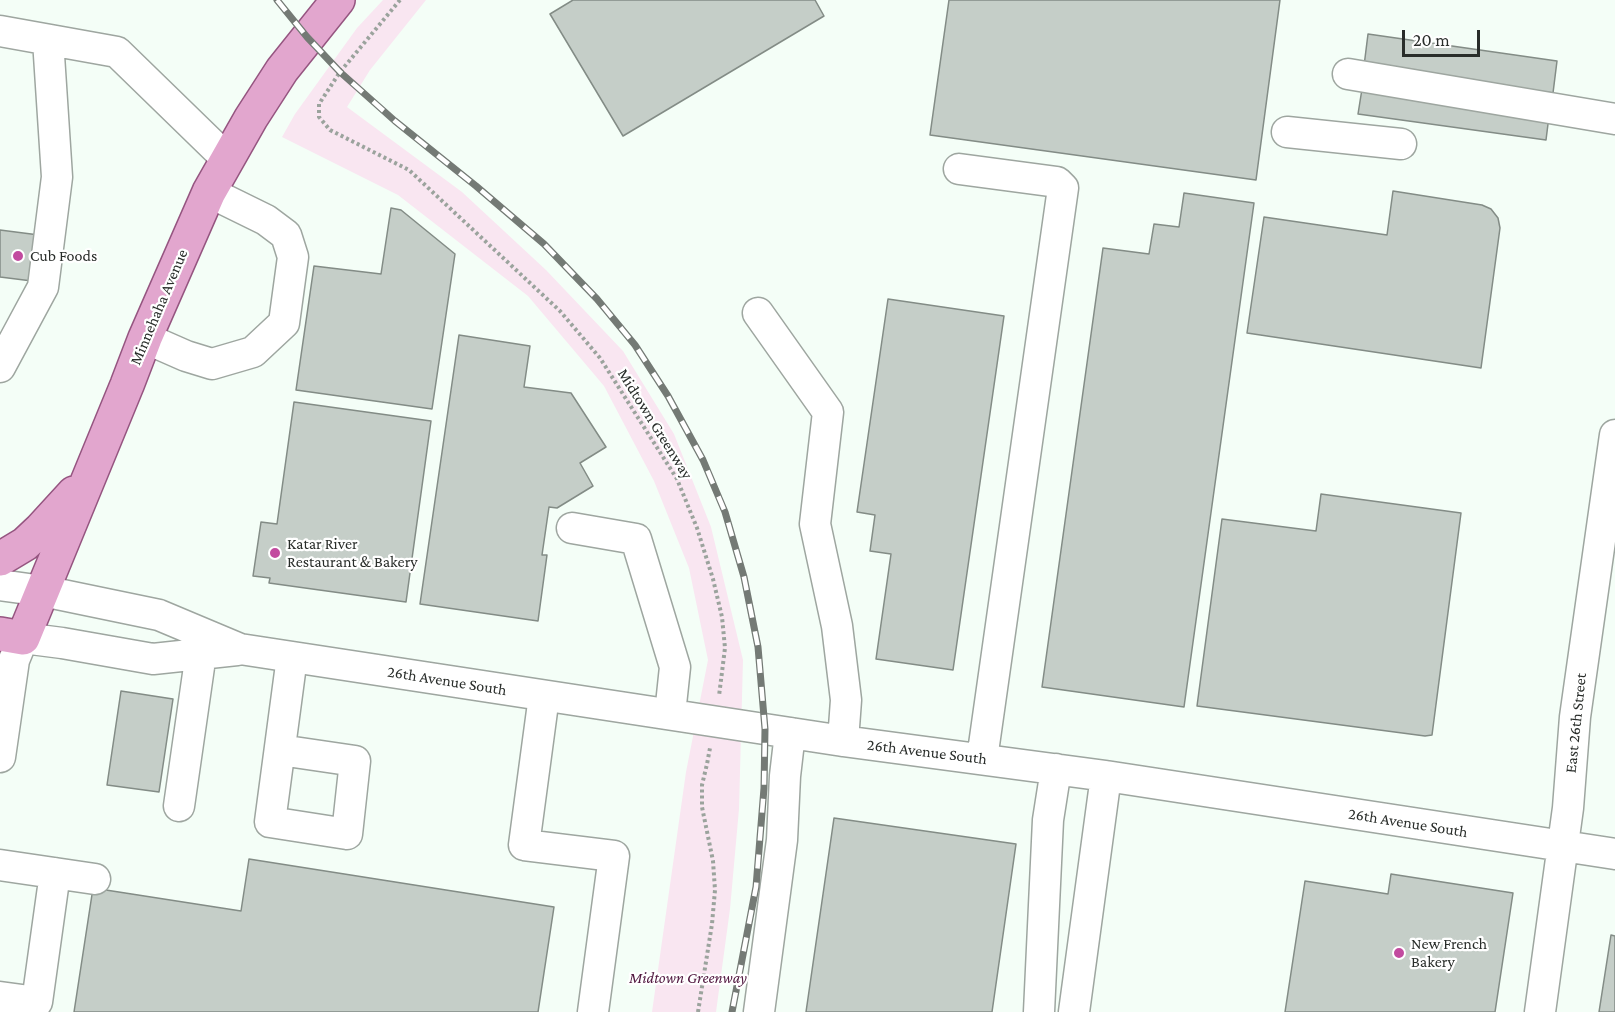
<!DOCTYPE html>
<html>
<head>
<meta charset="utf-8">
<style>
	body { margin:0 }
	#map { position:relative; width:1615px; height:1012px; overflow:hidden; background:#f4fef7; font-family:"Crimson Pro",serif }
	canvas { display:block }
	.scale { position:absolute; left:1402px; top:30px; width:78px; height:27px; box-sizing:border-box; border:3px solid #292d2a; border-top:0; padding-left:8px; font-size:18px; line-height:21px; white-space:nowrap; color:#292d2a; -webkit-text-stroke:4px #fff; paint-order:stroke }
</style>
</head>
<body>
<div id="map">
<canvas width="1615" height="1012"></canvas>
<div class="scale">20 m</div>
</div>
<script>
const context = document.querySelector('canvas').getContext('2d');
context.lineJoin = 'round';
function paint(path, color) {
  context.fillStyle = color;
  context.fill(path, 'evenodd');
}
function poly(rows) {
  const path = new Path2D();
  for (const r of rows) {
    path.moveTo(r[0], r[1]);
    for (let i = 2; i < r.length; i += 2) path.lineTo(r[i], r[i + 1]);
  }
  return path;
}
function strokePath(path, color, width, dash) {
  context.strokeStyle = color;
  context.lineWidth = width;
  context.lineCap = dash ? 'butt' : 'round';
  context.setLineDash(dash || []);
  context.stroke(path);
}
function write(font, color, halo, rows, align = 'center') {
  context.font = font + ' "Crimson Pro",serif';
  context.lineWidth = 4.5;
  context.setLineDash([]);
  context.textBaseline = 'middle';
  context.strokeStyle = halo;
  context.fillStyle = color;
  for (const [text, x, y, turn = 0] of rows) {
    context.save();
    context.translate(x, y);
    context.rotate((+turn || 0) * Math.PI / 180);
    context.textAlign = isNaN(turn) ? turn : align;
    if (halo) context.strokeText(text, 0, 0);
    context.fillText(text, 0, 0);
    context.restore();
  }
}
paint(poly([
	[383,0,426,0,370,70,347,107,462,192,546,270,623,351,674,434,711,527,743,660,739,809,730,909,716,1012,652,1012,686,772,708,660,689,568,654,481,604,386,528,296,398,195,282,137,295,114,357,28]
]), '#f9e6f1');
const building = poly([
	[573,0,815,0,824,16,623,136,550,14,573,0],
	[949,0,1280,0,1256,180,930,135,949,0],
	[1368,34,1557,61,1553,93,1364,66,1368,34],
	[1362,89,1549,116,1546,140,1358,114,1362,89],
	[1393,191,1482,205,1491,209,1498,218,1500,228,1481,368,1247,333,1264,217,1387,235,1393,191],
	[1184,193,1254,203,1184,707,1042,687,1103,248,1149,254,1154,224,1179,227,1184,193],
	[391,208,401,210,455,254,432,409,296,390,314,266,381,274,391,208],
	[0,230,39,235,32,281,0,277,0,230],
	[888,299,1004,316,953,670,876,659,891,554,870,551,875,515,857,512,888,299],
	[459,335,530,346,524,387,571,393,606,447,580,463,593,486,557,508,549,507,542,555,547,555,538,621,420,604,459,335],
	[294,402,431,421,406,602,269,583,270,578,253,576,261,522,277,524,294,402],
	[1321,494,1461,513,1432,735,1425,736,1197,706,1222,519,1316,531,1321,494],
	[121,691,173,699,159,792,107,785,121,691],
	[834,818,1016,844,992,1012,806,1012,834,818],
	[249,859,554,907,538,1012,74,1012,93,888,241,911,249,859],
	[1391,874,1513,893,1495,1012,1285,1012,1305,881,1388,894,1391,874],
	[1611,935,1615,936,1615,1012,1599,1012,1611,935]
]);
paint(building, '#c5cec8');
strokePath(building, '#838c86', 1.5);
const minor = poly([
	[0,31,117,52,227,159],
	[1348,74,1615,119],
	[1287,132,1401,144],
	[959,169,1057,182,1063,188,982,759],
	[758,313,828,412,815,524,837,626,846,700,843,741],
	[145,338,186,356,212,364,253,352,284,323,293,257,286,235,266,220,209,192],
	[0,367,43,287,57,177,48,40],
	[572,528,636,539,675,667,670,714],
	[0,585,43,591,159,615,240,649,843,741,1106,776,1615,854],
	[544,696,524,845,614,856,593,1012],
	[280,750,355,761,347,834,270,822,292,657],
	[0,757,14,660,23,638,62,643,153,659,237,650],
	[179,806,201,653],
	[0,865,95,879],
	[0,997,37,1002,55,873],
	[759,1012,782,840,785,776,790,733],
	[1039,1012,1048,820,1056,769],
	[1074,1012,1106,776],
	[1540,1012,1568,808,1575,717,1615,435]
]);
const major = poly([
	[0,559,25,544,41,529,74,493],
	[0,634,23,638,127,385,145,338,209,192,251,118,282,70,338,0]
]);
strokePath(minor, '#9ea6a0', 33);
strokePath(major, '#955580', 36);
strokePath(poly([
	[400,0,340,72,319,104,319,117,330,130,409,170,560,311,600,358,677,479,697,528,713,579,722,617,725,648,719,696],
	[698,1012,712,924,715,890,713,861,702,807,702,785,707,764,710,748]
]), '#9ba39d', 4, [3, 3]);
strokePath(minor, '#fff', 30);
strokePath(major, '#e2a6ce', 33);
const rail = poly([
	[277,0,307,37,340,72,395,121,476,186,544,244,597,299,635,345,668,396,703,460,725,512,744,577,758,647,765,729,764,788,756,887,732,1012]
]);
strokePath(rail, '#747a75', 7);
strokePath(rail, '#fff', 4.5, [14]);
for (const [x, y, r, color] of [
	[18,256,6,"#c24a9f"],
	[275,553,6,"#c24a9f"],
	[1399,953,6,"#c24a9f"]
]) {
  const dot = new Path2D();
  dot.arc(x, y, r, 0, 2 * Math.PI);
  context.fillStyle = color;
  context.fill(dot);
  strokePath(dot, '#fff', 2);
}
write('16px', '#292d2a', '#fff', [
	["Cub Foods",30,256],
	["Katar River",287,544],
	["Restaurant & Bakery",287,562],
	["New French",1411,944],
	["Bakery",1411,962]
], 'left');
write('16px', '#292d2a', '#fff', [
	["Minnehaha Avenue",159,307,-67],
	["Midtown Greenway",655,424,58],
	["26th Avenue South",447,681,9],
	["East 26th Street",1576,723,-84],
	["26th Avenue South",927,752,7],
	["26th Avenue South",1408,823,9]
]);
write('italic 16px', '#50173f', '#fff', [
	["Midtown Greenway",688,978]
]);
</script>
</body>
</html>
